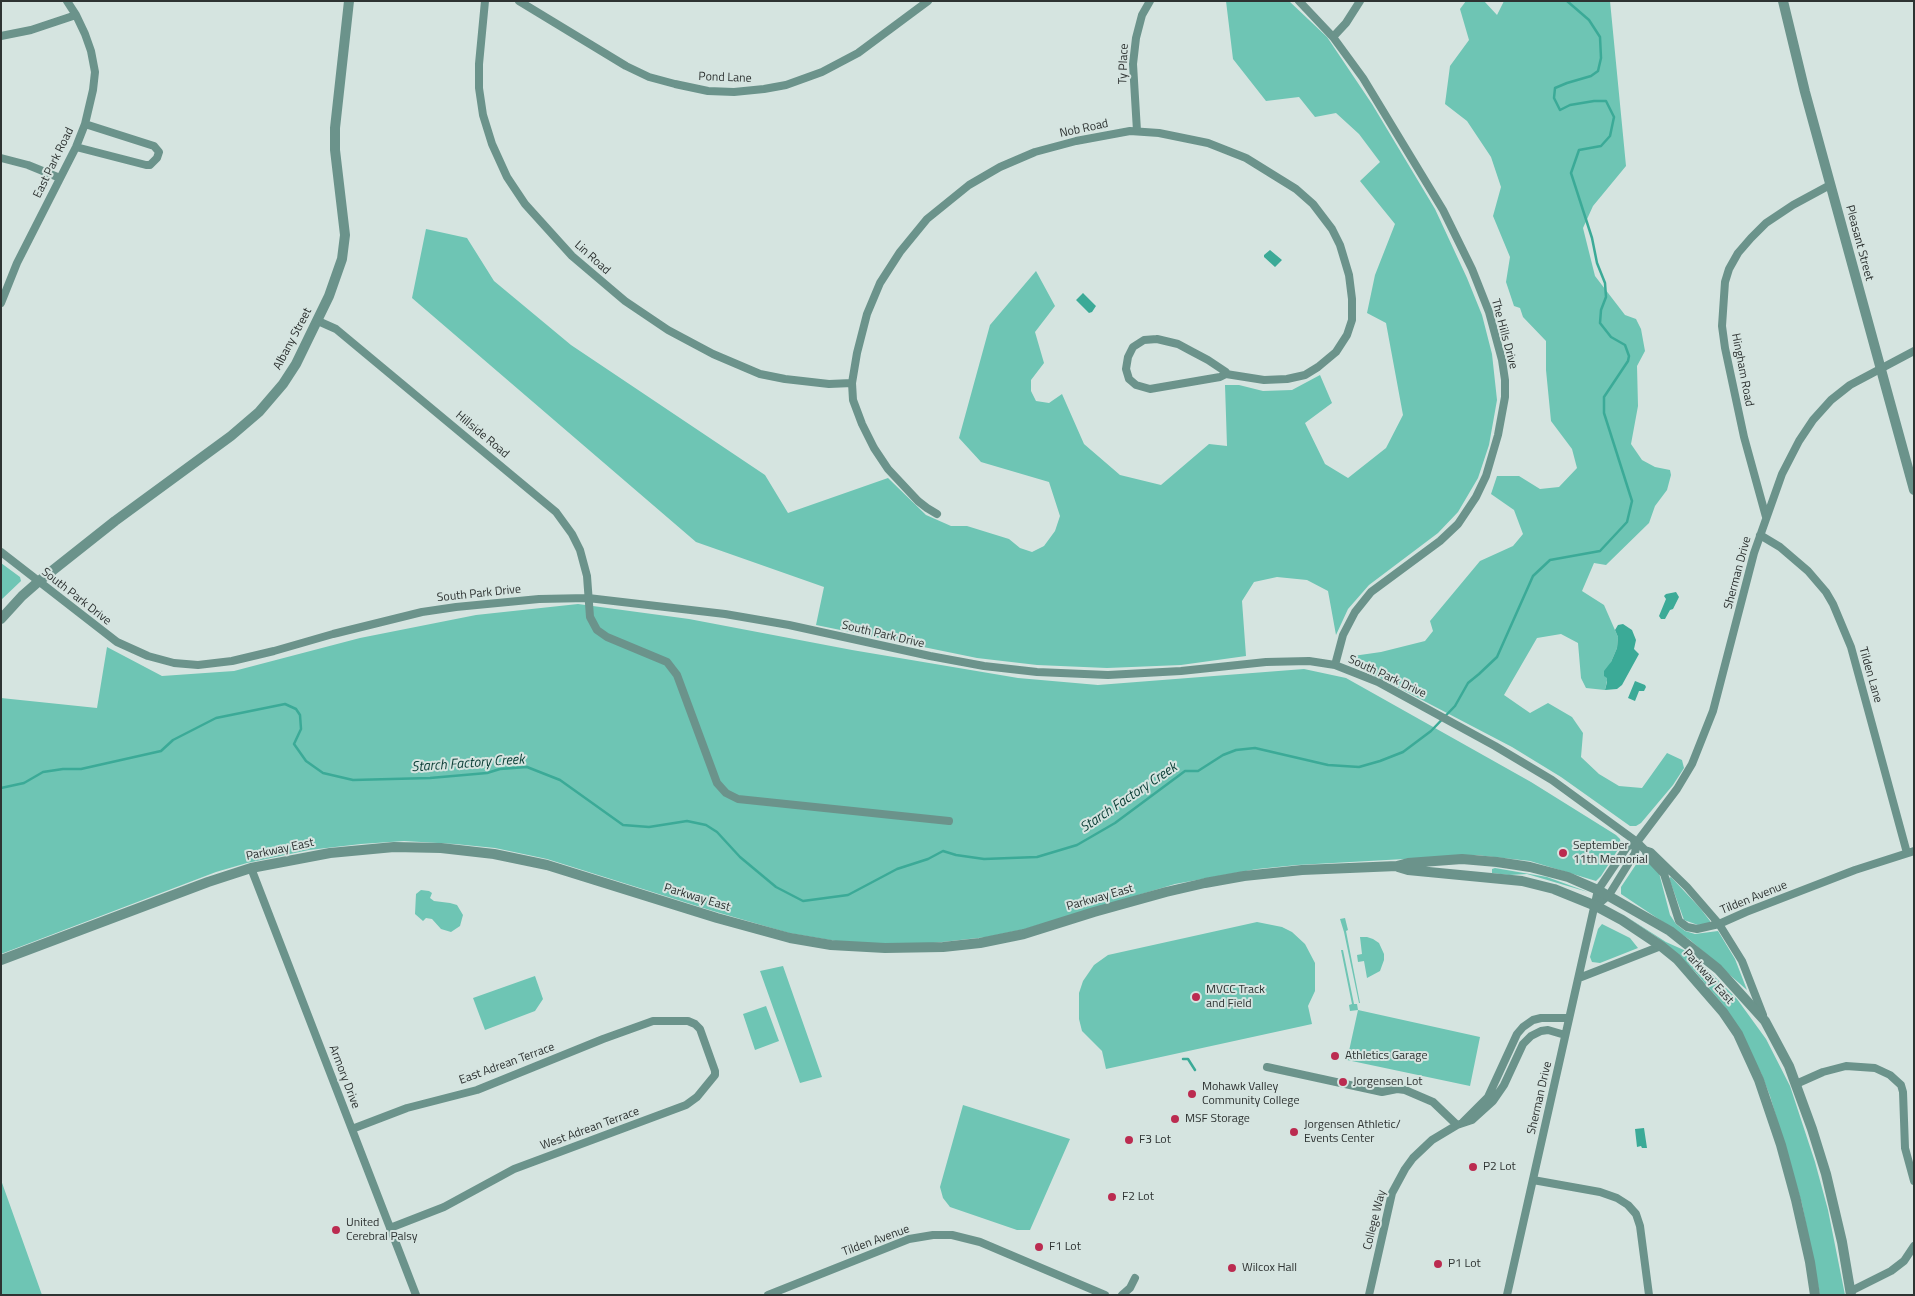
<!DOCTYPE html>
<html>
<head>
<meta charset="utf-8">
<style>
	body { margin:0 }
	#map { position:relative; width:1915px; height:1296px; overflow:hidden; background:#d5e4e0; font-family:"Titillium Web",sans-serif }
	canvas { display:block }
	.frame { position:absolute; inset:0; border:2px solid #2e3332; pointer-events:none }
</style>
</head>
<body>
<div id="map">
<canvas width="1915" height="1296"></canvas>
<div class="frame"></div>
</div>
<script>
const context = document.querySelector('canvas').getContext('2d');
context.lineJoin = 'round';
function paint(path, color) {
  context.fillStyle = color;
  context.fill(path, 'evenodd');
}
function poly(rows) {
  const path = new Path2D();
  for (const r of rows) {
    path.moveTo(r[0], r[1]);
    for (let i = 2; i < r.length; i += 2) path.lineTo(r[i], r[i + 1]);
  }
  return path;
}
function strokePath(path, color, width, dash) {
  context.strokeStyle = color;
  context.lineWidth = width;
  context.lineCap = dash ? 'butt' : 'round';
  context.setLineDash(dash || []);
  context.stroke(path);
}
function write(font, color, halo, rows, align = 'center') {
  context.font = font + ' "Titillium Web",sans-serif';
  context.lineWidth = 4;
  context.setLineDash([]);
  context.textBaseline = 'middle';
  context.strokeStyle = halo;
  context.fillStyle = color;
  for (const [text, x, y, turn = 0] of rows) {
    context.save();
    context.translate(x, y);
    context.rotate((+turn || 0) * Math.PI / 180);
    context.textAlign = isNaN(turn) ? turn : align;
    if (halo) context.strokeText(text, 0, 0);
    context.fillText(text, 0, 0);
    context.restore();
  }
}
paint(poly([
	[1226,1,1289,1,1327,37,1372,104,1435,209,1467,278,1482,315,1492,354,1497,400,1489,445,1478,478,1458,512,1438,533,1369,585,1348,609,1336,635,1328,591,1307,580,1277,577,1254,582,1242,601,1246,656,1181,665,1107,668,1037,665,977,658,816,625,824,587,696,542,412,298,426,229,467,238,494,281,571,345,765,475,788,513,888,478,926,515,951,526,967,526,1009,539,1020,548,1032,552,1044,546,1055,531,1060,516,1049,482,981,462,959,438,990,325,1036,271,1055,306,1035,332,1044,363,1031,380,1031,391,1036,401,1049,403,1062,394,1084,444,1120,475,1161,485,1209,444,1227,446,1225,385,1239,385,1263,391,1292,390,1320,375,1332,403,1305,423,1325,464,1348,478,1386,448,1403,415,1386,323,1367,313,1375,275,1395,224,1360,181,1380,162,1359,134,1336,113,1315,117,1299,97,1266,101,1233,59],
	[1466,1,1484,1,1497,15,1504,1,1610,1,1626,166,1593,206,1583,228,1595,276,1625,315,1636,319,1641,329,1645,351,1637,366,1638,406,1631,444,1642,460,1655,467,1670,470,1671,475,1667,490,1655,506,1649,523,1606,565,1594,563,1582,591,1604,605,1618,637,1617,648,1611,662,1605,690,1586,688,1581,678,1578,643,1561,634,1537,638,1504,695,1530,713,1548,703,1572,717,1583,733,1581,757,1599,774,1619,786,1642,788,1667,753,1682,760,1684,768,1673,785,1641,823,1636,826,1630,826,1561,777,1512,747,1359,667,1353,656,1381,652,1425,641,1433,631,1430,621,1480,561,1513,546,1523,534,1514,510,1491,494,1497,476,1519,476,1540,489,1559,487,1577,468,1572,449,1551,421,1546,370,1546,341,1523,317,1520,308,1514,306,1506,282,1510,257,1493,216,1501,187,1491,157,1467,121,1445,104,1450,66,1469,40,1460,9],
	[1,563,20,577,21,581,1,600],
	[578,604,689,619,852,650,1018,678,1098,685,1304,669,1346,678,1531,782,1616,835,1620,839,1621,845,1601,876,1596,881,1530,861,1476,855,1297,865,1257,869,1175,884,1025,929,987,937,933,943,883,944,836,941,789,933,713,911,547,859,495,848,455,844,404,841,361,844,309,850,247,863,216,872,1,954,1,698,97,708,107,647,162,676,234,671,360,638,476,615],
	[1642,860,1648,862,1659,873,1670,915,1676,924,1685,931,1695,934,1718,931,1735,959,1747,990,1690,940,1621,894,1621,887,1637,863],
	[1495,868,1547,877,1588,892,1527,874,1509,875,1492,873,1492,869],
	[1671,877,1700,908,1710,921,1710,923,1698,925,1684,920,1669,878],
	[421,890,429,891,432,893,430,898,434,901,450,903,457,905,463,915,460,926,451,932,441,929,432,919,426,918,423,921,415,914,416,894],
	[1619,912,1666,942,1686,951,1705,967,1737,999,1766,1039,1790,1086,1815,1162,1828,1210,1845,1295,1820,1295,1802,1204,1770,1096,1761,1073,1725,1007,1697,974,1677,954,1658,938],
	[1345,918,1348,930,1346,931,1360,1003,1359,1003,1344,932,1340,919],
	[1257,922,1282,927,1292,932,1305,944,1315,963,1315,991,1308,1006,1312,1024,1106,1069,1102,1051,1082,1031,1079,1019,1079,993,1083,981,1094,965,1108,955],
	[1602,924,1630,938,1638,948,1600,963,1592,962,1590,957,1598,929],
	[1360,937,1367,937,1373,939,1379,943,1384,954,1384,960,1380,971,1367,978,1364,961,1358,962,1357,955,1362,954],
	[1341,950,1343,950,1354,1004,1357,1004,1358,1010,1350,1011,1349,1005,1352,1004],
	[783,966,822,1077,800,1083,760,971],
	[535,976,543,999,535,1011,485,1030,473,998],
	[766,1006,779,1041,755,1050,743,1014],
	[1358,1010,1480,1037,1470,1086,1347,1060],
	[963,1105,1070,1139,1030,1230,1017,1230,950,1207,943,1198,940,1187],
	[1,1180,42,1295,1,1295]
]), '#6ec5b4');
paint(poly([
	[1270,250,1282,260,1275,267,1264,257,1264,255],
	[1083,293,1096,306,1092,312,1089,313,1076,300],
	[1676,592,1679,597,1673,609,1670,610,1665,619,1661,619,1659,616,1666,599,1664,596,1666,594],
	[1623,624,1632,630,1636,640,1634,649,1639,654,1622,685,1617,689,1605,690,1607,682,1607,678,1604,676,1604,671,1611,662,1617,648,1618,637,1615,630,1618,625],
	[1635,681,1645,685,1646,687,1644,691,1639,691,1635,701,1628,698],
	[1644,1128,1647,1148,1642,1148,1641,1146,1637,1147,1635,1129]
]), '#3baa97');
strokePath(poly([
	[1,788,24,783,43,772,63,769,81,769,161,751,173,740,216,718,285,704,296,709,300,715,301,729,294,744,306,761,323,773,353,780,430,778,487,773,500,769,527,767,560,780,623,825,649,827,687,821,706,825,717,832,740,857,776,887,803,901,848,895,897,869,928,859,943,851,956,855,984,859,1037,857,1077,845,1115,823,1185,771,1198,771,1223,755,1236,750,1255,748,1328,765,1359,767,1380,761,1403,752,1431,731,1455,706,1468,683,1479,674,1497,657,1533,576,1550,560,1600,551,1627,522,1632,501,1604,413,1604,397,1628,361,1629,356,1625,345,1611,337,1600,323,1601,310,1606,297,1605,283,1597,263,1592,238,1571,173,1579,150,1601,146,1610,136,1614,117,1606,101,1594,101,1570,105,1560,110,1554,98,1555,88,1567,83,1591,76,1598,71,1601,58,1600,37,1589,20,1567,1],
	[1183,1059,1188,1059,1195,1070]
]), '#3baa97', 2.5);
strokePath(poly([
	[485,1,479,64,479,88,483,115,492,144,507,177,525,204,572,256,625,301,668,330,713,354,760,374,785,379,829,384,852,383],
	[519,1,626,66,649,77,675,84,708,91,734,92,764,89,786,85,822,72,858,53,928,1],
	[1299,1,1333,37,1363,78,1443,210,1472,269,1489,312,1502,360,1505,380,1505,397,1498,435,1486,476,1476,497,1458,524,1440,541,1371,592,1355,612,1343,635,1335,665],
	[1,36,31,30,76,15],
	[1333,37,1346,23,1360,1],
	[1137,131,1133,64,1136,38,1142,15,1150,1],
	[76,147,146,165,150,165,157,158,159,152,154,146,85,124],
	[1,158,28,165,60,178],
	[1,303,17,263,76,147,85,124,93,90,95,72,91,51,85,34,76,15,67,1],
	[318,321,336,329,556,512,572,534,580,550,587,576,590,617,597,630,607,637,667,662,677,675,717,783,726,793,738,799,949,821],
	[1157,339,1178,344,1191,351,1208,360,1226,372,1226,374,1220,377,1150,389,1136,385,1129,379,1126,369,1128,357,1133,347,1144,340,1157,339],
	[937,514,927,508,918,501,888,469,874,448,862,424,853,400,852,383,857,353,867,314,880,283,900,252,927,219,969,185,1000,167,1035,152,1076,141,1130,131,1159,133,1208,143,1246,158,1296,189,1313,204,1332,229,1340,245,1349,275,1352,299,1352,320,1347,335,1336,352,1318,367,1305,375,1287,379,1264,380,1226,374],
	[1766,517,1744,437,1725,348,1722,326,1725,282,1729,269,1738,253,1751,238,1766,223,1793,205,1830,185],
	[1760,535,1780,547,1808,571,1826,592,1833,604,1851,647,1907,853],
	[1,552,117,642,148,656,174,663,198,665,232,661,274,651,333,634,422,612,456,607,539,599,588,598,725,614,789,625,930,656,984,666,1037,672,1108,675,1181,671,1266,662,1309,661,1335,665,1378,682,1495,746,1552,780,1637,842,1645,850,1651,852,1687,887,1719,924,1742,961,1763,1015],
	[1645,850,1648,857,1664,874,1679,921,1687,927,1697,929,1719,924,1746,912,1855,870,1914,851],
	[251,868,416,1295],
	[1596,906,1609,895,1635,853,1637,842,1677,789,1692,764,1713,711,1754,553,1782,474,1799,441,1813,420,1831,400,1850,385,1914,351],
	[1579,978,1661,946],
	[1267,1067,1382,1092,1397,1089,1405,1090,1433,1102,1457,1125],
	[1796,1084,1823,1072,1846,1066,1875,1068,1890,1075,1901,1085,1903,1092,1905,1148,1914,1181],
	[1463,1122,1488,1097,1517,1034,1523,1027,1533,1020,1541,1018,1569,1018],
	[352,1129,407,1108,477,1090,603,1039,653,1021,688,1021,695,1024,700,1029,715,1071,715,1075,697,1097,686,1105,514,1169,444,1207,390,1228],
	[1533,1180,1600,1192,1617,1198,1628,1205,1636,1214,1640,1226,1649,1295],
	[1851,1291,1891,1271,1904,1261,1914,1246],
	[768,1295,909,1239,933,1235,952,1235,980,1242,1105,1295],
	[1122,1295,1130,1288,1135,1278],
	[1369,1295,1392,1193,1405,1169,1413,1158,1432,1140,1457,1125,1472,1120,1493,1101,1504,1085,1523,1044,1531,1036,1541,1031,1548,1030,1565,1035],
	[1507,1295,1598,890,1627,847,1637,842]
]), '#6b938b', 8);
strokePath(poly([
	[1783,1,1805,92,1914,490],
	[1,619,22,596,38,582,115,521,231,436,259,412,283,384,296,364,329,296,342,259,345,235,335,150,335,128,349,1],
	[1398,867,1408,870,1522,881,1554,889,1596,906,1622,920,1661,946,1677,959,1723,1012,1738,1034,1759,1080,1781,1145,1796,1200,1810,1262,1815,1295],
	[1,960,208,882,251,868,330,853,394,847,441,848,494,854,547,865,717,918,790,938,831,945,885,948,943,947,980,943,1024,934,1094,912,1166,892,1205,883,1244,876,1302,870,1397,866,1408,863,1462,859,1497,862,1530,867,1568,877,1598,890,1670,931,1718,969,1765,1021,1789,1066,1812,1129,1826,1174,1842,1242,1851,1295]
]), '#6b938b', 10);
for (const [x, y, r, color] of [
	[1563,853,5,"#bb2b50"],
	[1196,997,5,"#bb2b50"],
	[1335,1056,5,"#bb2b50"],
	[1343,1082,5,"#bb2b50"],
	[1192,1094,5,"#bb2b50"],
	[1175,1119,5,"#bb2b50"],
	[1294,1132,5,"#bb2b50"],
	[1129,1140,5,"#bb2b50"],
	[1473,1167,5,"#bb2b50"],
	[1112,1197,5,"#bb2b50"],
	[336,1230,5,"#bb2b50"],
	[1039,1247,5,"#bb2b50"],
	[1438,1264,5,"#bb2b50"],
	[1232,1268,5,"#bb2b50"]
]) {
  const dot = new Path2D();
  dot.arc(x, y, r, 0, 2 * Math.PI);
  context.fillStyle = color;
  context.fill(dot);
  strokePath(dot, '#d5e4e0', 2);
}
write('12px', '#2e3332', '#d5e4e0', [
	["Ty Place",1124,64,-88],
	["Pond Lane",725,78,2],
	["Nob Road",1084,129,-12],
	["East Park Road",54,163,-64],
	["Pleasant Street",1859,243,75],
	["Lin Road",592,258,42],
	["The Hills Drive",1504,334,75],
	["Albany Street",293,339,-62],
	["Hingham Road",1742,370,79],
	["Hillside Road",482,435,40],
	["Sherman Drive",1738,573,-75],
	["South Park Drive",479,594,-6],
	["South Park Drive",76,597,38],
	["South Park Drive",883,635,13],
	["Tilden Lane",1870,675,74],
	["South Park Drive",1387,677,25],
	["Parkway East",280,850,-12],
	["Parkway East",697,898,17],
	["Parkway East",1100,898,-16],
	["Tilden Avenue",1754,898,-22],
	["Parkway East",1708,977,48],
	["East Adrean Terrace",507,1064,-20],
	["Armory Drive",344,1077,69],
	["Sherman Drive",1540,1098,-77],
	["West Adrean Terrace",590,1129,-20],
	["College Way",1375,1220,-76],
	["Tilden Avenue",876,1241,-20]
]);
write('12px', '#2e3332', '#d5e4e0', [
	["September",1573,846],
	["11th Memorial",1573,860],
	["MVCC Track",1206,990],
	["and Field",1206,1004],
	["Athletics Garage",1345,1056],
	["Jorgensen Lot",1353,1082],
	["Mohawk Valley",1202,1087],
	["Community College",1202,1101],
	["MSF Storage",1185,1119],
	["Jorgensen Athletic/",1304,1125],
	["Events Center",1304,1139],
	["F3 Lot",1139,1140],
	["P2 Lot",1483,1167],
	["F2 Lot",1122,1197],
	["United",346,1223],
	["Cerebral Palsy",346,1237],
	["F1 Lot",1049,1247],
	["P1 Lot",1448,1264],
	["Wilcox Hall",1242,1268]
], 'left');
write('italic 14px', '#0a3d35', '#d5e4e0', [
	["Starch Factory Creek",468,764,-4],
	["Starch Factory Creek",1129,798,-34]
]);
</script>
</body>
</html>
